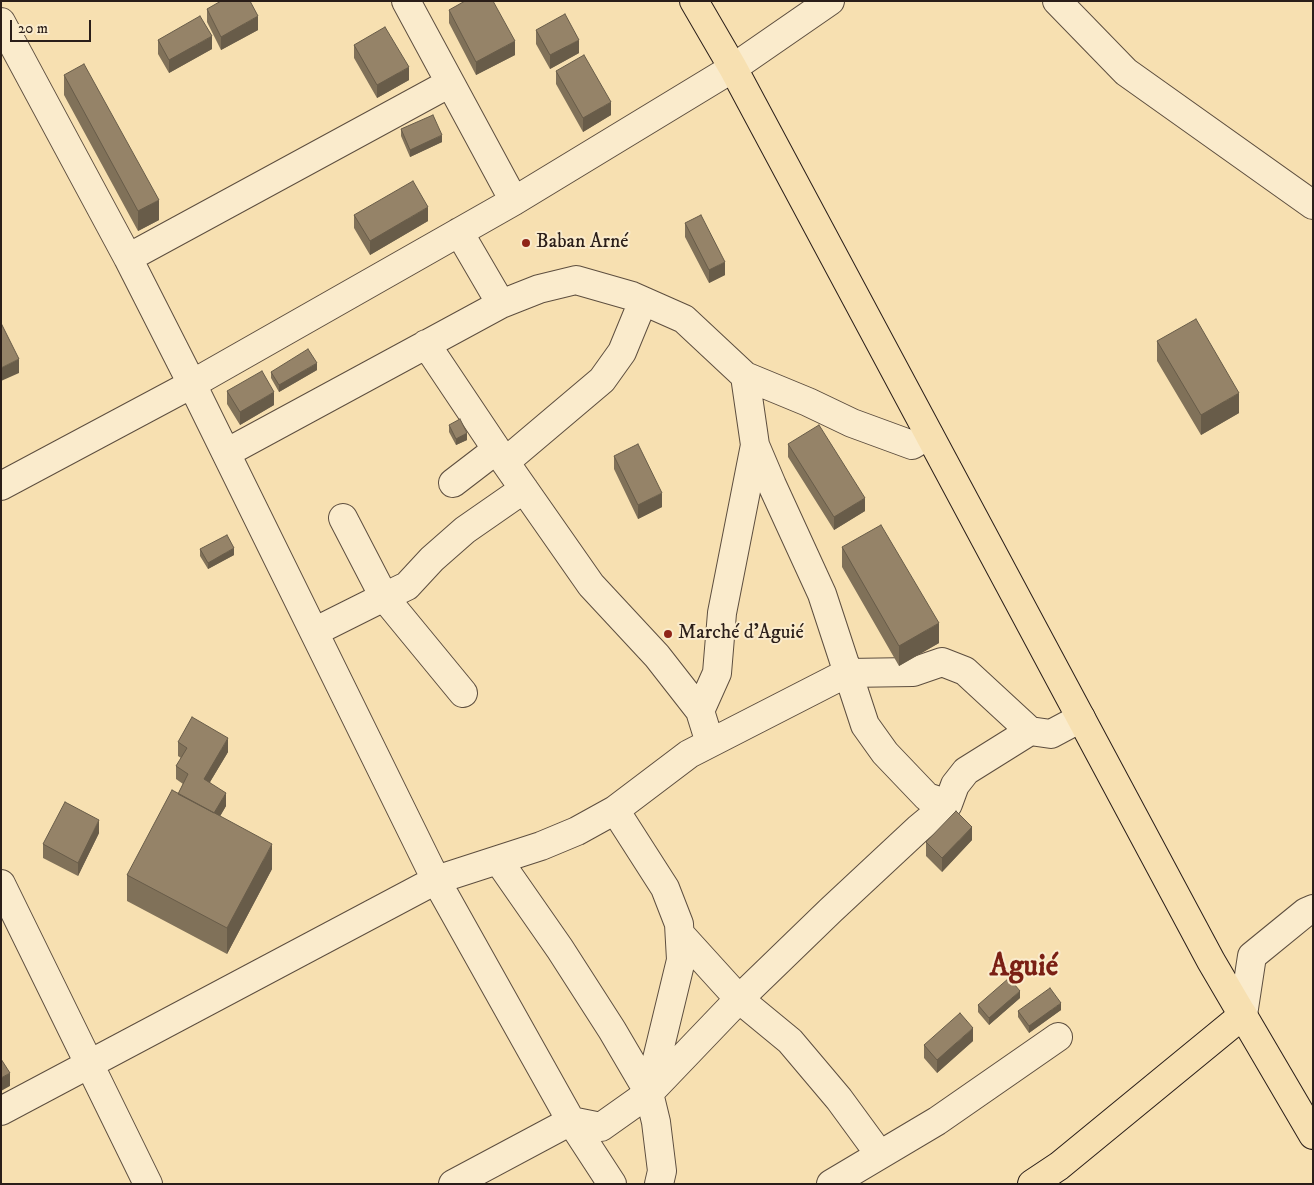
<!DOCTYPE html>
<html>
<head>
<meta charset="utf-8">
<style>
	body { margin:0 }
	#map { position:relative; width:1314px; height:1185px; overflow:hidden; background:#f7e0b1; font-family:"IM FELL DW Pica",serif }
	canvas { display:block }
	.frame { position:absolute; inset:0; border:2px solid #2a1e19; pointer-events:none }
	.scale { position:absolute; left:10px; top:20px; width:81px; height:22px; box-sizing:border-box; border:2px solid #2a1e19; border-top:0; padding-left:6px; font-size:15px; line-height:18px; white-space:nowrap; color:#2a1e19; -webkit-text-stroke:4px #faebcc; paint-order:stroke }
</style>
</head>
<body>
<div id="map">
<canvas width="1314" height="1185"></canvas>
<div class="frame"></div>
<div class="scale">20 m</div>
</div>
<script>
const context = document.querySelector('canvas').getContext('2d');
context.lineJoin = 'round';
function poly(rows) {
  const path = new Path2D();
  for (const r of rows) {
    path.moveTo(r[0], r[1]);
    for (let i = 2; i < r.length; i += 2) path.lineTo(r[i], r[i + 1]);
  }
  return path;
}
function strokePath(path, color, width, dash) {
  context.strokeStyle = color;
  context.lineWidth = width;
  context.lineCap = dash ? 'butt' : 'round';
  context.setLineDash(dash || []);
  context.stroke(path);
}
function paint(path, color) {
  context.fillStyle = color;
  context.fill(path, 'evenodd');
}
function write(font, color, halo, rows, align = 'center') {
  context.font = font + ' "IM FELL DW Pica",serif';
  context.lineWidth = 4;
  context.setLineDash([]);
  context.textBaseline = 'middle';
  context.strokeStyle = halo;
  context.fillStyle = color;
  for (const [text, x, y, turn = 0] of rows) {
    context.save();
    context.translate(x, y);
    context.rotate((+turn || 0) * Math.PI / 180);
    context.textAlign = isNaN(turn) ? turn : align;
    if (halo) context.strokeText(text, 0, 0);
    context.fillText(text, 0, 0);
    context.restore();
  }
}
const minor = poly([
	[406,1,514,201],
	[1057,1,1126,72,1313,205],
	[1,22,128,258,192,384,436,880,571,1121,612,1184],
	[459,232,501,304],
	[128,258,450,83],
	[426,344,505,462,591,585,657,656,700,711,710,743],
	[745,376,755,445,772,485,822,594,865,725,885,753,927,797,948,804],
	[226,453,501,304,539,289,576,280,632,296,684,319,745,376,808,402,852,423,912,445,929,435],
	[505,462,602,380,622,352,643,301],
	[453,483,496,450],
	[1,486,192,384,514,201,733,68,830,1],
	[314,632,384,597,343,518],
	[463,693,384,597,407,586,432,559,465,530,524,489],
	[700,711,717,673,722,613,755,445],
	[615,810,665,888,679,924,681,960,649,1092],
	[498,860,560,949,612,1030,649,1093,656,1122,662,1171,659,1184],
	[1,884,148,1184],
	[680,934,739,999,790,1041,839,1099,880,1155],
	[1243,1015,1252,956,1306,912,1313,909],
	[1,1111,436,880,541,846,577,831,615,810,689,754,847,673,913,672,942,662,965,671,1030,731,1051,734,1081,718],
	[453,1184,571,1121,601,1127,649,1093,739,999,831,910,919,828,948,804,955,785,966,771,1030,731],
	[831,1184,937,1121,1058,1037]
]);
const major = poly([
	[1032,1184,1059,1166,1243,1015]
]);
const highway = poly([
	[694,1,733,68,1211,961,1313,1135]
]);
strokePath(minor, '#5d4e3f', 30);
strokePath(major, '#2a1e19', 30);
strokePath(highway, '#2a1e19', 30);
strokePath(minor, '#faebcc', 28);
strokePath(major, '#f7e0b1', 28);
strokePath(highway, '#f7e0b1', 28);
paint(poly([
	[207,9,258,30,221,50,207,22],
	[449,10,515,55,476,75,449,23],
	[536,30,579,53,550,69,536,44],
	[158,40,212,49,169,73,158,54],
	[354,45,409,80,377,98,354,58],
	[556,71,611,115,583,132,556,84],
	[64,75,159,220,138,231,64,95],
	[401,129,442,142,410,157,401,136],
	[354,215,428,221,370,255,354,228],
	[685,223,725,275,709,283,685,237],
	[1157,341,1239,413,1201,435,1157,361],
	[317,370,279,392,271,378,271,372],
	[227,391,274,405,240,425,227,404],
	[449,425,467,440,456,445,449,432],
	[788,444,865,511,834,530,788,457],
	[614,456,662,507,638,519,614,469],
	[842,547,939,643,899,666,842,567],
	[200,549,234,555,208,569,200,556],
	[178,742,228,752,210,782,226,806,220,816,272,869,227,954,127,901,127,875,178,794,183,784,176,779,176,766,181,758,178,756],
	[99,833,78,876,43,858,43,844],
	[972,840,942,872,926,856,926,842],
	[1020,998,989,1025,978,1012,978,1005],
	[1061,1010,1029,1033,1018,1017,1018,1011],
	[973,1041,937,1073,924,1058,924,1045]
]), '#807159');
paint(poly([
	[258,16,258,30,221,50,221,37],
	[212,36,212,49,169,73,169,60],
	[579,40,579,53,550,69,550,55],
	[515,41,515,55,476,75,476,62],
	[409,67,409,80,377,98,377,85],
	[611,102,611,115,583,132,583,118],
	[442,135,442,142,410,157,410,150],
	[159,200,159,220,138,231,138,211],
	[428,207,428,221,370,255,370,241],
	[725,262,725,275,709,283,709,270],
	[19,359,19,373,1,381,1,368],
	[317,363,317,370,279,392,279,385],
	[274,392,274,405,240,425,240,412],
	[1239,393,1239,413,1201,435,1201,415],
	[467,433,467,440,456,445,456,439],
	[662,493,662,507,638,519,638,505],
	[865,498,865,511,834,530,834,517],
	[234,548,234,555,208,569,208,563],
	[939,623,939,643,899,666,899,646],
	[228,738,228,752,204,792,204,779],
	[226,793,226,806,211,832,211,818],
	[99,820,99,833,78,876,78,863],
	[972,827,972,840,942,872,942,858],
	[272,844,272,869,227,954,227,928],
	[1020,991,1020,998,989,1025,989,1018],
	[1061,1003,1061,1010,1029,1033,1029,1026],
	[973,1028,973,1041,937,1073,937,1060],
	[10,1073,10,1086,1,1091,1,1078]
]), '#685c49');
const building = poly([
	[221,1,250,1,258,16,221,37,207,9,221,1],
	[465,1,493,1,515,41,476,62,449,10,465,1],
	[565,14,579,40,550,55,536,30,565,14],
	[200,16,212,36,169,60,158,40,200,16],
	[385,27,409,67,377,85,354,45,385,27],
	[584,55,611,102,583,118,556,71,584,55],
	[84,64,159,200,138,211,64,75,84,64],
	[433,115,442,135,410,150,401,129,433,115],
	[413,181,428,207,370,241,354,215,413,181],
	[701,215,725,262,709,270,685,223,701,215],
	[1196,319,1239,393,1201,415,1157,341,1196,319],
	[1,323,19,359,1,368,1,323],
	[308,349,317,363,279,385,271,372,308,349],
	[262,371,274,392,240,412,227,391,262,371],
	[460,419,467,433,456,439,449,425,460,419],
	[819,425,865,498,834,517,788,444,819,425],
	[638,444,662,493,638,505,614,456,638,444],
	[881,525,939,623,899,646,842,547,881,525],
	[227,535,234,548,208,563,200,549,227,535],
	[192,717,228,738,204,779,226,793,214,813,178,794,188,774,176,766,187,748,178,742,192,717],
	[172,790,272,844,227,928,127,875,172,790],
	[65,802,99,820,78,863,43,844,65,802],
	[956,811,972,827,942,858,926,842,956,811],
	[1009,978,1020,991,989,1018,978,1005,1009,978],
	[1050,988,1061,1003,1029,1026,1018,1011,1050,988],
	[960,1013,973,1028,937,1060,924,1045,960,1013],
	[1,1059,10,1073,1,1078,1,1059]
]);
paint(building, '#958368');
strokePath(building, '#685c49', 1);
for (const [x, y, r, color] of [
	[526,243,5,"#8f2418"],
	[668,634,5,"#8f2418"]
]) {
  const dot = new Path2D();
  dot.arc(x, y, r, 0, 2 * Math.PI);
  context.fillStyle = color;
  context.fill(dot);
  strokePath(dot, '#faebcc', 2);
}
write('20px', '#2a1e19', '#faebcc', [
	["Baban Arné",536,243],
	["Marché d'Aguié",678,634]
], 'left');
write('bold 30px', '#7a1f14', '#faebcc', [
	["Aguié",1024,969]
]);
</script>
</body>
</html>
